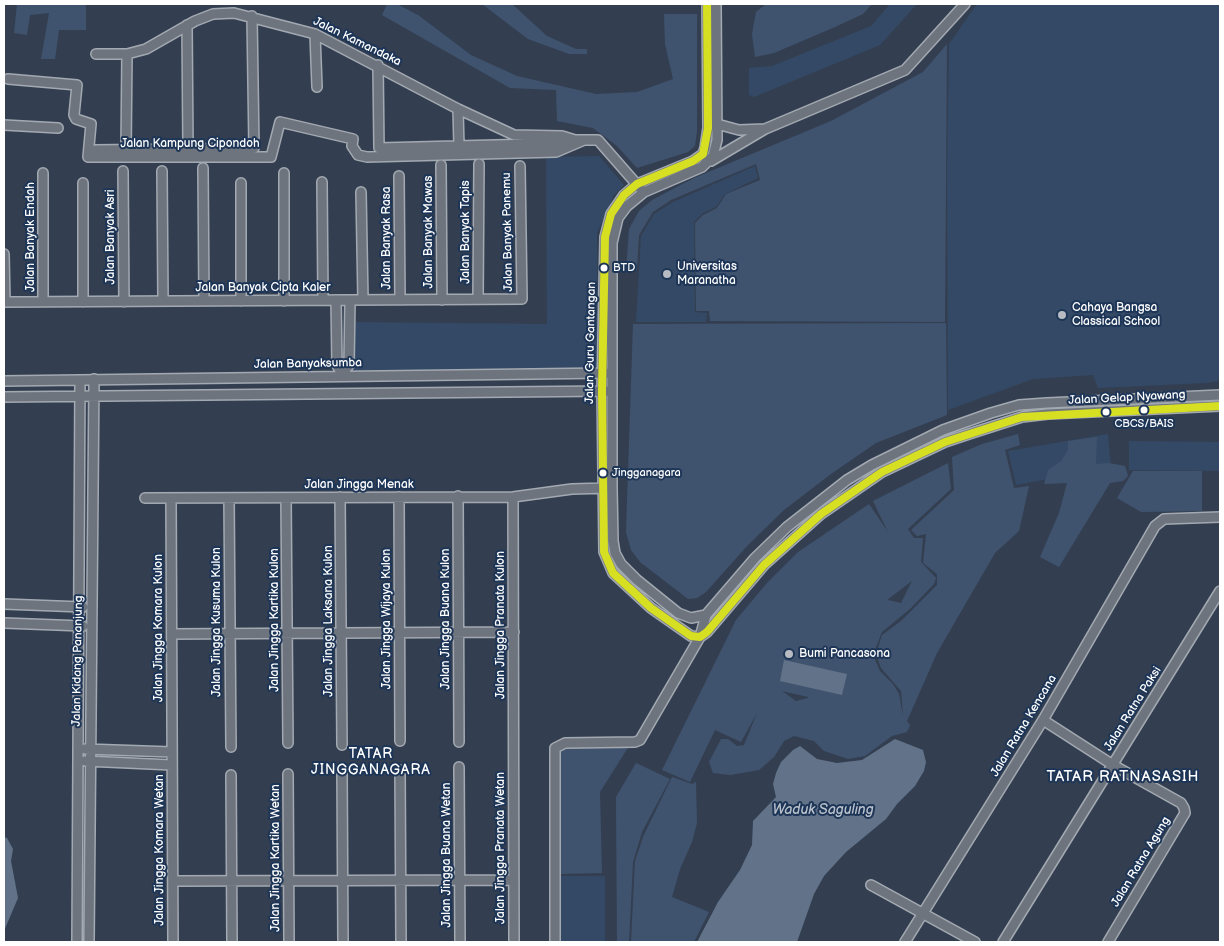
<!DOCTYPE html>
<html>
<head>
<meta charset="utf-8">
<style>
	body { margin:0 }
	#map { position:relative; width:1224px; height:946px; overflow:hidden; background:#333f51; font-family:"Balsamiq Sans",sans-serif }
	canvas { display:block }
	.frame { position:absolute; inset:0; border:5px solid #fff; pointer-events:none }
</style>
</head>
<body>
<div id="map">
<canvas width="1224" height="946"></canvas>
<div class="frame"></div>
</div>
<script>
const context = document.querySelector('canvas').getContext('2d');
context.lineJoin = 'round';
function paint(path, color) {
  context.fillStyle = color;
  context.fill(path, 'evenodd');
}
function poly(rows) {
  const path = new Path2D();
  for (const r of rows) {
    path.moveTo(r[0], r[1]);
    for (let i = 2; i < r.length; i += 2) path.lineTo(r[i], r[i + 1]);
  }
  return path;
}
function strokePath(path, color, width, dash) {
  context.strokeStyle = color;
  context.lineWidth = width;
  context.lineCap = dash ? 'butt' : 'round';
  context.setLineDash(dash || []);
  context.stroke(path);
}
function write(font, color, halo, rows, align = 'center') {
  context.font = font + ' "Balsamiq Sans",sans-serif';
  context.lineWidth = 4;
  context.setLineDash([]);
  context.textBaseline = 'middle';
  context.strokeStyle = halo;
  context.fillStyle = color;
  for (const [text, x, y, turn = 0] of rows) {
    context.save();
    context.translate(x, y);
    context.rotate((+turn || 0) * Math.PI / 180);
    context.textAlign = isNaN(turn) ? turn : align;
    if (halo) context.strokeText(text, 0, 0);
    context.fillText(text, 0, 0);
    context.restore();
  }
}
paint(poly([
	[890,4,917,4,880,45,754,97,749,95,749,68,772,66,871,26],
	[977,4,1220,4,1220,378,1218,381,1206,383,1098,388,1093,375,1033,379,948,410,947,171,949,44],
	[599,156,624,185,614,195,597,233,598,368,353,372,353,322,547,324,546,157],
	[755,166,758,178,725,194,716,207,703,213,694,222,695,312,707,313,706,322,636,322,641,236,654,214,673,202],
	[1108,434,1111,468,1016,485,1008,451],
	[1129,441,1220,442,1220,471,1129,470],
	[561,876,605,876,605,942,561,942]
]), '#344965');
paint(poly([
	[17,4,86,4,86,30,59,30,55,59,41,59,49,13,30,15,27,35,14,33],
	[387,4,397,4,418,15,471,55,517,76,596,94,637,92,673,79,665,44,664,14,697,14,697,131,695,146,688,152,637,168,617,146,593,128,557,121,556,90,510,88,382,15],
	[482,4,512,4,547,36,576,49,587,49,587,54,569,54,528,39],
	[766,4,872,4,863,14,835,27,774,53,755,57,752,34,756,12],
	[947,44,945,322,710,321,709,311,696,311,695,223,703,215,717,208,726,194,760,180,756,164,671,200,653,212,639,235,637,270,626,271,629,229,639,211,652,200,694,178,831,121,923,72],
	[946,323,947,415,876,443,831,474,784,510,747,546,706,592,697,598,688,599,640,562,631,550,626,532,633,324],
	[1018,434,1020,445,1005,450,1014,488,1029,486,1019,531,995,553,937,653,907,721,910,725,907,732,892,736,865,756,848,759,824,751,814,741,794,736,784,741,774,757,759,770,730,775,713,773,709,762,721,739,728,739,737,746,744,745,757,713,741,742,715,730,690,782,662,770,736,620,767,583,798,552,869,504,888,532,873,501,948,463,951,489,908,529,914,538,923,538,921,562,936,578,934,584,910,609,882,632,873,655,880,671,893,684,899,694,903,716,901,691,881,668,876,654,882,635,901,621,937,585,937,574,923,563,926,534,917,536,911,530,954,490,952,457,982,444],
	[912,581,901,603,888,600,887,600],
	[782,691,808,697,808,698,796,701],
	[1097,437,1096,464,1109,463,1125,466,1128,476,1123,481,1110,483,1059,567,1040,557,1059,513,1067,483,1044,484,1048,470,1061,461,1068,450,1068,441],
	[1133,471,1202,471,1202,511,1141,512,1117,498],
	[572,745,629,746,600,792,602,873,560,874,559,758,561,751],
	[636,763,670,779,642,832,633,862,629,942,617,942,616,797],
	[672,777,692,784,696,782,697,823,692,842,680,869,672,897,709,912,694,942,631,942,635,861,643,837]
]), '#40536e');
paint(poly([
	[784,660,847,674,842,695,780,681],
	[895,739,923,750,926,762,924,771,915,786,897,804,886,819,846,852,824,876,814,894,797,942,697,942,718,902,740,870,752,845,753,821,776,797,773,784,776,773,781,762,793,750,800,746,817,759,837,763,862,760],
	[4,837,7,838,13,849,11,861,18,898,4,931]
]), '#627389');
const minor = poly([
	[707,4,708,128,705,148,703,154,693,161,637,184,624,195,611,214,605,237,602,391,604,552,613,573,651,608,691,636,700,637,707,632,764,565,821,514,882,472,945,442,969,434,1022,417,1048,414,1220,406],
	[187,25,188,148],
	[315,34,317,87],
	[96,54,127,54,146,49,195,21,213,14,234,13,315,34,458,109,514,135,562,136,575,140],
	[378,65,379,148,534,144],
	[8,79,77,85,74,115,76,119,91,124,88,157,271,157,280,122,353,139,352,146,358,155,367,157,556,152,584,140],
	[458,109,459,147],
	[713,123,739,130,765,129],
	[4,125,58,128],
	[529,142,534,144,562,144,575,140,598,140,640,188],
	[126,149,127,54],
	[96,150,254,148,252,16],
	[711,161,765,129,905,70,965,4],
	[441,165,442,300],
	[203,168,204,301],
	[123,171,124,302],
	[162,171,163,301],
	[43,173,43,302],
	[284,173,284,301],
	[399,176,400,300],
	[322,182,323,300],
	[241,183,241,301],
	[361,192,363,300],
	[4,254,5,302],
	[478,299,479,164],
	[336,300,337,365,342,375],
	[4,302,522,299,520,166],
	[83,302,83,183],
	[342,375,349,365,350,300],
	[4,381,608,373],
	[4,397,608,391],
	[458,496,459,742],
	[340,497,342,745],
	[399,497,400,741],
	[513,497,514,942],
	[145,498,513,497,572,489,607,488],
	[171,498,173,942],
	[229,498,231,747],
	[286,498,288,743],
	[4,604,83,607],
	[706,615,691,618,678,613,637,580,621,564,615,553,613,541,612,488,612,243,618,218,627,206,644,192,702,167,713,156,717,140,716,4],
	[4,623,83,626],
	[172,634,514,632],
	[1043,720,1113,765,1181,803,1184,808,1185,813,1108,942],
	[85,749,172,752],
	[85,761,172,765],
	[459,767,460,942],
	[400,770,401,942],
	[342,771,343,942],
	[288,774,289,942],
	[231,775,232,942],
	[173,881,514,880],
	[871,885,975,942],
	[77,942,80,380],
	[89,942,94,379],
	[555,942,555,748,565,743,635,742,640,740,700,637,706,615,755,558,787,527,847,480,872,465,943,430,991,413,1019,405,1047,403,1220,395],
	[905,942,1043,720,1155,526,1164,519,1220,517],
	[1003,942,1220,591]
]);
strokePath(minor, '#a3a9b1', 12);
strokePath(minor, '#6e747e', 9);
strokePath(poly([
	[707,4,708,128,703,154,693,161,637,184,624,195,611,214,605,237,602,391,604,552,613,573,651,608,691,636,700,637,707,632,764,565,821,514,882,472,945,442,1022,417,1220,406]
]), '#d7df23', 8);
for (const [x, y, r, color] of [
	[604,268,4.5,"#fff"],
	[667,274,5,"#b8bcc2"],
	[1062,315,5,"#b8bcc2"],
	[1144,410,4.5,"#fff"],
	[1106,412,4.5,"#fff"],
	[603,473,4.5,"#fff"],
	[789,654,5,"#b8bcc2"]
]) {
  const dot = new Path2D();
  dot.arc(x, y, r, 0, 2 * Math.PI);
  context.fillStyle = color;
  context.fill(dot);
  strokePath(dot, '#1d3557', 2);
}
write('11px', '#fff', '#1d3557', [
	["BTD",613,268],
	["CBCS/BAIS",1144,424,"center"],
	["Jingganagara",612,473]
], 'left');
write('12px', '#fff', '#1d3557', [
	["Jalan Kamandaka",357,42,26],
	["Jalan Kampung Cipondoh",190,144],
	["Jalan Banyak Mawas",429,232,-90],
	["Jalan Banyak Tapis",466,232,-90],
	["Jalan Banyak Panemu",508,232,-91],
	["Jalan Banyak Endah",31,237,-90],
	["Jalan Banyak Asri",111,237,-90],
	["Jalan Banyak Rasa",387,238,-90],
	["Jalan Banyak Cipta Kaler",263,288],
	["Jalan Guru Gantangan",591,343,-89],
	["Jalan Banyaksumba",308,364,-1],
	["Jalan Gelap Nyawang",1127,398,-3],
	["Jalan Jingga Menak",359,485],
	["Jalan Jingga Wijaya Kulon",387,619,-90],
	["Jalan Jingga Buana Kulon",446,619,-90],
	["Jalan Jingga Kartika Kulon",275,620,-90],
	["Jalan Jingga Laksana Kulon",329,621,-90],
	["Jalan Jingga Kusuma Kulon",217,622,-90],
	["Jalan Jingga Pranata Kulon",501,625,-90],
	["Jalan Jingga Komara Kulon",159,628,-90],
	["Jalan Kidang Pananjung",78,661,-89],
	["Jalan Ratna Paksi",1133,709,-58],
	["Jalan Ratna Kencana",1024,726,-59],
	["Jalan Jingga Pranata Wetan",501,848,-90],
	["Jalan Jingga Komara Wetan",160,850,-90],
	["Jalan Jingga Buana Wetan",447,855,-90],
	["Jalan Jingga Kartika Wetan",276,858,-90],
	["Jalan Ratna Agung",1141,862,-59]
]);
write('12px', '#fff', '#1d3557', [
	["Universitas",677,267],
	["Maranatha",677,281],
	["Cahaya Bangsa",1072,308],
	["Classical School",1072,322],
	["Bumi Pancasona",799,654]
], 'left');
context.letterSpacing = '1px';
write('14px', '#fff', '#1d3557', [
	["TATAR",371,754],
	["JINGGANAGARA",371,770]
]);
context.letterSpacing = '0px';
write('italic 14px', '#bbc2cc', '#1d3557', [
	["Waduk Saguling",823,810]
]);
context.letterSpacing = '1px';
write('15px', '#fff', '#1d3557', [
	["TATAR RATNASASIH",1123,777]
]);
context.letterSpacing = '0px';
</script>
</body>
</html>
